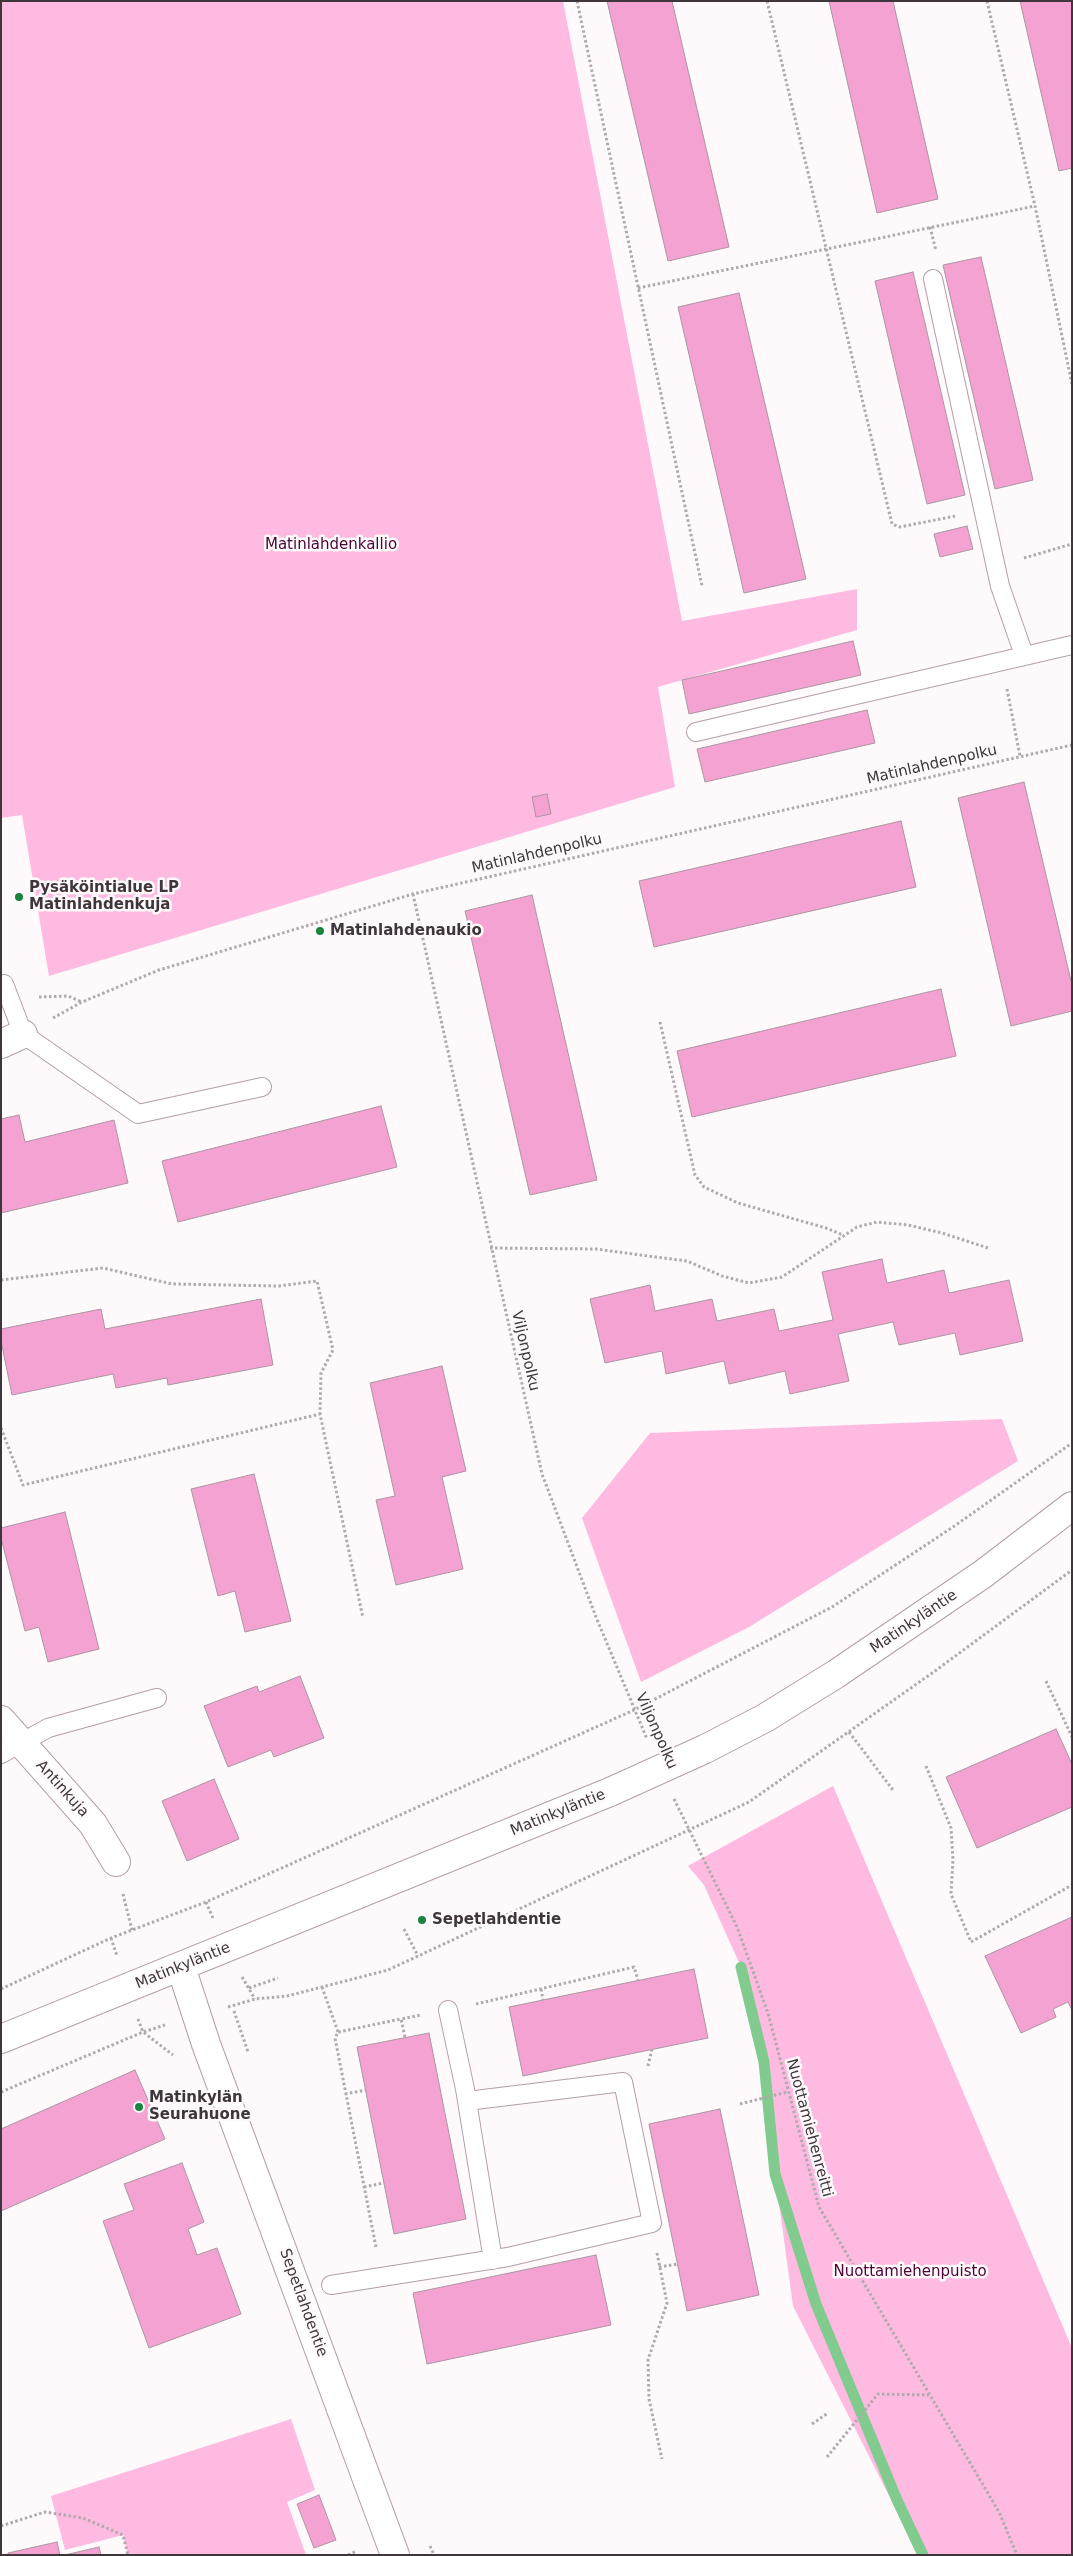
<!DOCTYPE html>
<html>
<head>
<meta charset="utf-8">
<style>
	body { margin:0 }
	#map { position:relative; width:1073px; height:2556px; overflow:hidden; background:#fefafc; font-family:"DejaVu Sans",sans-serif }
	canvas { display:block }
	.frame { position:absolute; inset:0; border:2px solid #3f363b; pointer-events:none }
</style>
</head>
<body>
<div id="map">
<canvas width="1073" height="2556"></canvas>
<div class="frame"></div>
</div>
<script>
const context = document.querySelector('canvas').getContext('2d');
context.lineJoin = 'round';
function paint(path, color) {
  context.fillStyle = color;
  context.fill(path, 'evenodd');
}
function poly(rows) {
  const path = new Path2D();
  for (const r of rows) {
    path.moveTo(r[0], r[1]);
    for (let i = 2; i < r.length; i += 2) path.lineTo(r[i], r[i + 1]);
  }
  return path;
}
function strokePath(path, color, width, dash) {
  context.strokeStyle = color;
  context.lineWidth = width;
  context.lineCap = dash ? 'butt' : 'round';
  context.setLineDash(dash || []);
  context.stroke(path);
}
function write(font, color, halo, rows, align = 'center') {
  context.font = font + ' "DejaVu Sans",sans-serif';
  context.lineWidth = 5;
  context.setLineDash([]);
  context.textBaseline = 'middle';
  context.strokeStyle = halo;
  context.fillStyle = color;
  for (const [text, x, y, turn = 0] of rows) {
    context.save();
    context.translate(x, y);
    context.rotate((+turn || 0) * Math.PI / 180);
    context.textAlign = isNaN(turn) ? turn : align;
    if (halo) context.strokeText(text, 0, 0);
    context.fillText(text, 0, 0);
    context.restore();
  }
}
paint(poly([
	[1,1,563,1,682,621,857,589,857,630,658,687,675,787,49,976,22,815,1,818],
	[1002,1419,1018,1461,749,1627,641,1682,582,1518,650,1433],
	[833,1786,1072,2348,1072,2555,919,2555,793,2306,775,2174,764,2062,741,1967,704,1885,688,1866],
	[291,2419,315,2490,287,2502,306,2555,128,2555,123,2535,65,2550,51,2496]
]), '#febae0');
strokePath(poly([
	[741,1967,764,2062,775,2174,816,2304,897,2500,923,2555]
]), '#81cb8e', 11);
const building = poly([
	[607,1,672,1,729,247,668,261,607,1],
	[829,1,893,1,938,199,877,213,829,1],
	[1020,1,1072,1,1072,168,1059,171,1020,1],
	[981,257,1033,480,995,489,943,265,981,257],
	[913,272,965,495,927,504,875,281,913,272],
	[739,293,806,579,744,593,678,307,739,293],
	[967,526,973,549,940,557,934,534,967,526],
	[853,641,861,675,689,714,682,680,853,641],
	[867,710,875,743,705,782,697,749,867,710],
	[1024,782,1072,985,1072,1011,1011,1026,958,798,1024,782],
	[547,794,551,814,536,817,532,797,547,794],
	[901,821,916,887,654,947,639,881,901,821],
	[532,895,597,1180,530,1195,465,911,532,895],
	[941,989,956,1056,692,1117,677,1051,941,989],
	[381,1106,397,1167,178,1222,162,1161,381,1106],
	[19,1115,25,1142,114,1120,128,1183,1,1213,1,1119,19,1115],
	[882,1259,887,1283,944,1270,949,1293,1009,1280,1023,1341,960,1355,955,1333,899,1345,893,1322,838,1334,849,1381,790,1394,785,1371,729,1384,724,1361,666,1374,662,1351,605,1363,590,1299,650,1285,655,1311,712,1299,717,1321,774,1309,779,1331,833,1320,822,1272,882,1259],
	[261,1299,273,1365,168,1385,167,1378,116,1388,113,1374,12,1395,1,1341,1,1329,101,1309,105,1329,261,1299],
	[442,1366,466,1471,442,1477,463,1569,396,1585,376,1500,395,1496,370,1383,442,1366],
	[254,1474,291,1621,245,1632,235,1591,218,1596,191,1489,254,1474],
	[65,1512,99,1649,48,1662,39,1627,25,1631,1,1538,1,1528,65,1512],
	[300,1676,324,1738,274,1757,271,1750,228,1767,204,1706,257,1686,259,1692,300,1676],
	[1056,1729,1072,1764,1072,1807,977,1848,946,1777,1056,1729],
	[214,1779,239,1839,187,1861,162,1801,214,1779],
	[1072,1917,1072,2010,1068,2002,1053,2009,1056,2017,1021,2033,985,1956,1072,1917],
	[694,1969,708,2038,523,2076,509,2007,694,1969],
	[429,2033,466,2219,394,2234,357,2047,429,2033],
	[135,2070,165,2139,1,2211,1,2129,135,2070],
	[720,2109,759,2295,687,2311,649,2124,720,2109],
	[182,2163,204,2222,188,2229,197,2255,217,2248,241,2314,149,2348,103,2221,134,2210,124,2184,182,2163],
	[596,2255,611,2325,427,2364,413,2293,596,2255],
	[319,2495,336,2540,314,2548,297,2504,319,2495],
	[57,2542,60,2555,8,2555,8,2553,57,2542],
	[99,2547,101,2555,65,2555,99,2547]
]);
paint(building, '#f4a2d1');
strokePath(building, '#ab96a1', 1);
const lane = poly([
	[933,279,1000,586,1024,655],
	[696,732,1072,645],
	[4,984,23,1034,138,1114,262,1087],
	[1,1754,48,1728,157,1698],
	[448,2010,465,2089,493,2260],
	[331,2285,508,2257,652,2223,623,2082,467,2101]
]);
const street = poly([
	[1,1044,23,1034],
	[1,1720,93,1824,116,1862]
]);
const secondary = poly([
	[705,1749,765,1718,836,1674,983,1574,1072,1506],
	[181,1967,206,2044,395,2555],
	[1,2039,610,1792]
]);
strokePath(lane, '#b39ea9', 20);
strokePath(street, '#b39ea9', 30);
strokePath(secondary, '#b39ea9', 30);
strokePath(poly([
	[577,1,702,586],
	[767,1,892,524,900,527,955,516],
	[987,1,1035,206,1072,384],
	[930,227,936,251],
	[638,288,1035,206],
	[1024,558,1072,544],
	[1007,689,1020,756],
	[413,894,542,1474,596,1617,647,1739],
	[39,997,68,996,82,1002],
	[53,1018,82,1002,159,970,413,894,1072,745],
	[660,1022,695,1175,704,1187,738,1203,826,1228,843,1235],
	[490,1248,596,1249,648,1256,687,1261,722,1276,749,1283,782,1277,857,1227,877,1222,908,1225,942,1233,988,1248],
	[1,1280,103,1268,172,1284,279,1286,317,1281,333,1350,321,1373,320,1414],
	[1,1428,23,1485,320,1414,363,1618],
	[1046,1681,1072,1737],
	[849,1732,893,1790],
	[926,1766,951,1828,953,1860,951,1894,971,1942,1072,1885],
	[674,1799,737,1927,768,2013,819,2207,999,2512,1017,2555],
	[123,1894,132,1930],
	[206,1902,213,1918],
	[404,1929,418,1956],
	[111,1938,117,1956],
	[242,1977,255,1999],
	[322,1987,338,2032],
	[249,1988,278,1978],
	[1,1989,111,1938,206,1902,634,1710,832,1607,953,1527,1072,1443],
	[541,1989,543,2000],
	[476,2004,634,1967,638,1980],
	[228,2007,255,1999,287,1996,388,1970,749,1802,935,1671,1072,1570],
	[234,2011,248,2052],
	[138,2019,143,2032,173,2055],
	[405,2037,401,2019,421,2015],
	[648,2066,652,2049],
	[1,2092,143,2032,165,2025],
	[345,2094,366,2090],
	[740,2104,787,2092],
	[364,2187,384,2183],
	[376,2247,335,2038,338,2032,401,2019],
	[657,2253,667,2303,648,2360,649,2399,662,2459],
	[659,2267,678,2264],
	[812,2424,828,2413],
	[827,2457,878,2394,929,2395],
	[1,2526,45,2512,83,2518,123,2535,128,2555],
	[430,2546,434,2555],
	[348,2555,357,2551]
]), '#b0aaad', 3, [2.5, 2.5]);
strokePath(lane, '#fff', 18);
strokePath(street, '#fff', 28);
strokePath(secondary, '#fff', 28);
const secondaryBridge = poly([
	[610,1792,705,1749]
]);
strokePath(secondaryBridge, '#b39ea9', 30, []);
strokePath(secondaryBridge, '#fff', 28);
for (const [x, y, r, color] of [
	[19,897,5,"#19853c"],
	[320,931,5,"#19853c"],
	[422,1920,5,"#19853c"],
	[139,2107,5,"#19853c"]
]) {
  const dot = new Path2D();
  dot.arc(x, y, r, 0, 2 * Math.PI);
  context.fillStyle = color;
  context.fill(dot);
  strokePath(dot, '#fefafc', 2);
}
write('15px', '#4c0336', '#fefafc', [
	["Matinlahdenkallio",331,545],
	["Nuottamiehenpuisto",910,2272]
]);
write('15px', '#3f363b', '#fefafc', [
	["Matinlahdenpolku",932,765,-13],
	["Matinlahdenpolku",537,854,-13],
	["Viljonpolku",525,1351,77],
	["Matinkyläntie",914,1622,-34],
	["Viljonpolku",656,1731,66],
	["Antinkuja",62,1789,48],
	["Matinkyläntie",558,1813,-22],
	["Matinkyläntie",183,1966,-22],
	["Nuottamiehenreitti",809,2128,75],
	["Sepetlahdentie",303,2303,70]
]);
write('bold 15px', '#3f363b', '#fefafc', [
	["Pysäköintialue LP",29,888],
	["Matinlahdenkuja",29,905],
	["Matinlahdenaukio",330,931],
	["Sepetlahdentie",432,1920],
	["Matinkylän",149,2098],
	["Seurahuone",149,2115]
], 'left');
</script>
</body>
</html>
